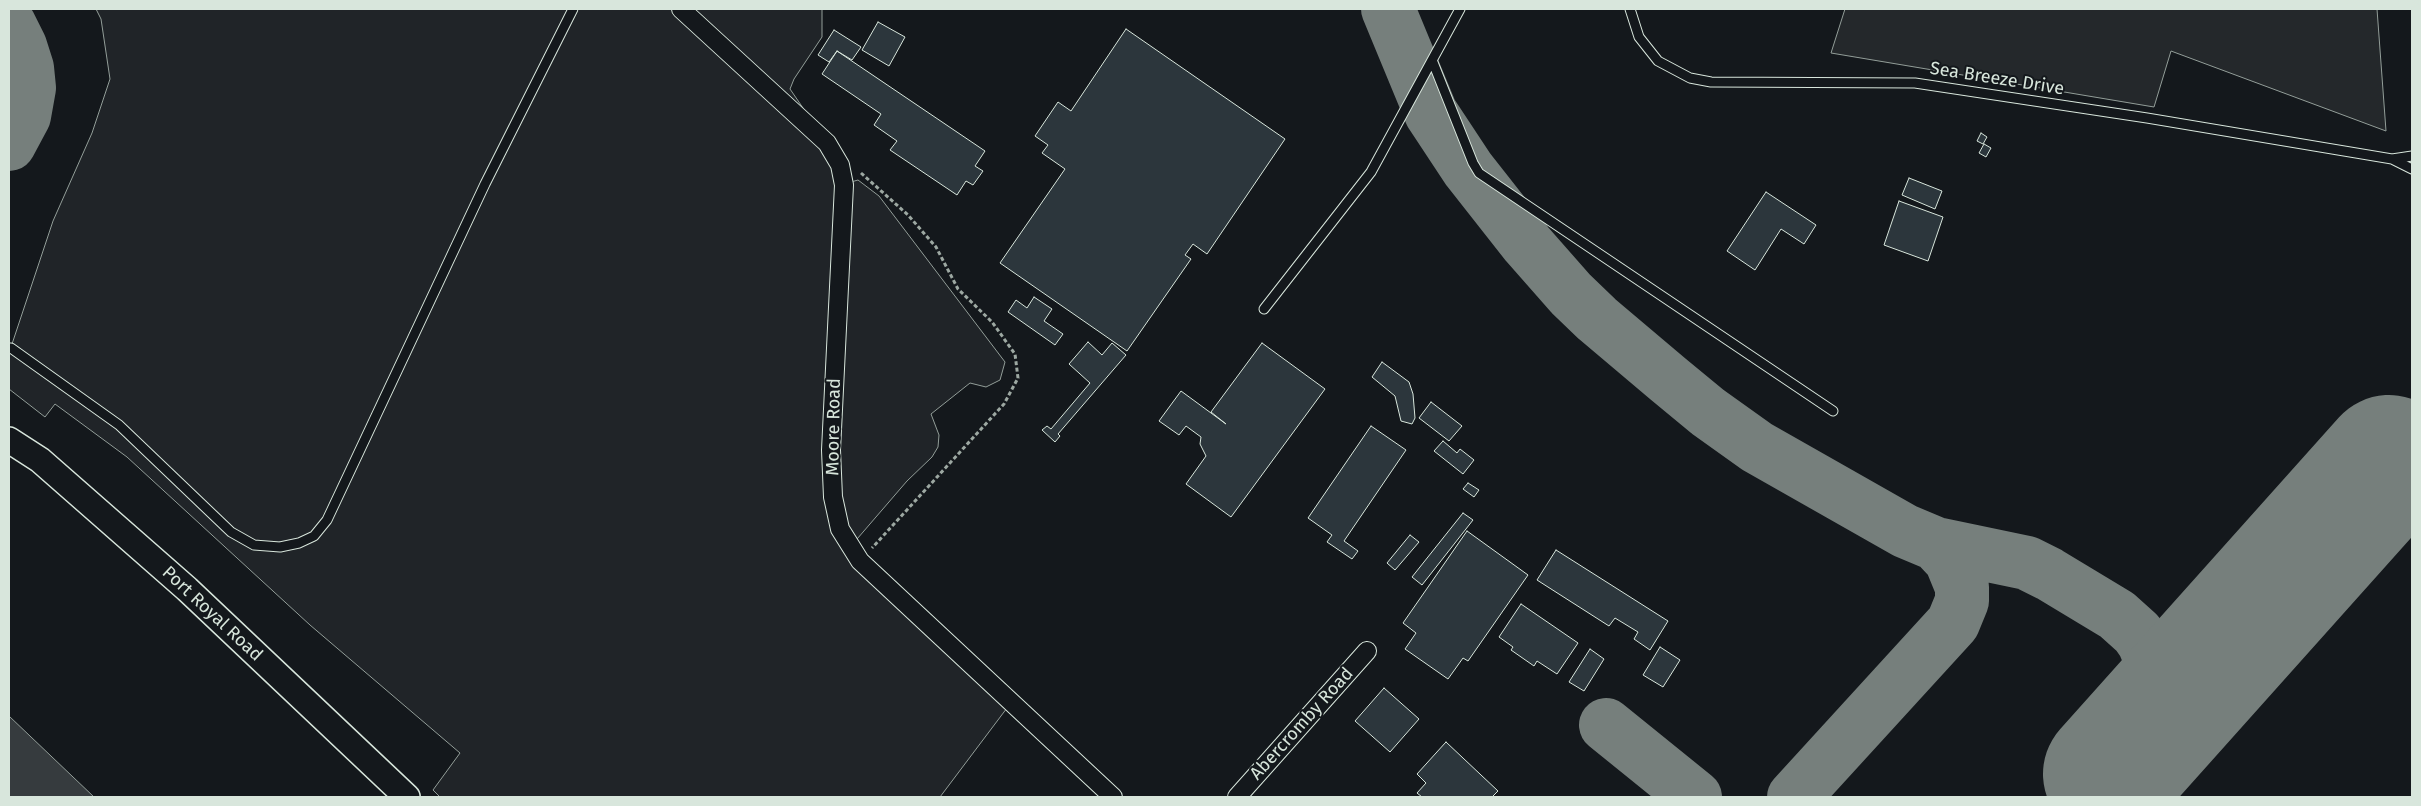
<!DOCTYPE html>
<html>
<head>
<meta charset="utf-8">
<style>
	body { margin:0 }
	#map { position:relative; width:2421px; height:806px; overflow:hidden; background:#14181c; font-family:"Fira Sans",sans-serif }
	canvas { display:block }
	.frame { position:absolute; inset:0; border:10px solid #d8e6dc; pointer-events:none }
</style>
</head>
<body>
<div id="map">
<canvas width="2421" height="806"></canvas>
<div class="frame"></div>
</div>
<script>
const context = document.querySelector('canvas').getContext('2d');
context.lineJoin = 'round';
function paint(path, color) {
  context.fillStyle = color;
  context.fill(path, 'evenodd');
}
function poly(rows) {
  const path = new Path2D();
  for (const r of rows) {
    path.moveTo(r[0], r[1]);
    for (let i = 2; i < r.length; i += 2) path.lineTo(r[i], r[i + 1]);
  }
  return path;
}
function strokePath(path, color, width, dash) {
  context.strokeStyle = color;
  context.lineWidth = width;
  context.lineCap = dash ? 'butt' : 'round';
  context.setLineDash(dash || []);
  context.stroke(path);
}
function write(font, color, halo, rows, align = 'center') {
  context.font = font + ' "Fira Sans",sans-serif';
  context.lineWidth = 4;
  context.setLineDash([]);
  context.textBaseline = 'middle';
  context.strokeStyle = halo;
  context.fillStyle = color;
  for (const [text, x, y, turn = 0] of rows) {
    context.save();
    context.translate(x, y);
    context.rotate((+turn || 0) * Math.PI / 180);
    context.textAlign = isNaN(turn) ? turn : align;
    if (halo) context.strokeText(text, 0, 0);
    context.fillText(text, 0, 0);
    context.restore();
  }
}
const green = poly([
	[96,9,822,9,822,37,794,79,790,89,827,143,844,184,858,180,879,196,1005,362,1000,380,986,387,970,383,931,414,939,435,938,447,932,457,907,481,851,546,1010,704,940,797,440,797,433,790,460,753,310,625,127,457,55,404,45,417,9,389,9,353,53,221,92,133,110,79,101,19,96,9]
]);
paint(green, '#202428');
strokePath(green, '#939e99', 1);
const parking = poly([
	[1845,9,2377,9,2386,131,2171,51,2154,107,1831,53,1845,9]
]);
paint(parking, '#24282b');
strokePath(parking, '#939e99', 1);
const water = poly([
	[9,716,94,797,9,797,9,716]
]);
paint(water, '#363b3e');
strokePath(water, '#939e99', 1);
strokePath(poly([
	[1388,9,1431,113,1468,169,1527,244,1571,294,1597,319,1668,379,1708,412,1757,447,1905,531,1936,544,2027,563,2049,574,2117,615,2137,633,2144,643,2154,667,2152,701,2146,721,2133,744,2110,774,2088,797],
	[9,24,20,46,27,68,29,88,24,116,9,144],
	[1606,725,1695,797],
	[1794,797,1953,623,1962,601,1962,587,1951,560,1936,544]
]), '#767f7c', 54);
strokePath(poly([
	[2110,774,2389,462]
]), '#767f7c', 134);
const building = poly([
	[878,22,905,37,889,66,862,50,878,22],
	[1126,29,1285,139,1207,254,1193,244,1185,255,1191,259,1127,351,1000,263,1065,169,1042,153,1048,145,1035,136,1058,102,1071,111,1126,29],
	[834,30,861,47,852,60,837,51,829,62,818,55,834,30],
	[837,51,985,151,975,166,983,171,973,185,966,181,957,195,890,150,897,141,874,125,881,114,822,74,837,51],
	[1981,133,1987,137,1983,144,1977,141,1981,133],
	[1984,144,1991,148,1986,157,1979,153,1984,144],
	[1909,178,1942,191,1935,209,1902,195,1909,178],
	[1766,192,1816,225,1804,244,1781,229,1755,270,1727,251,1766,192],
	[1899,201,1943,217,1928,261,1884,245,1899,201],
	[1034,297,1052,309,1044,321,1063,334,1055,345,1008,312,1016,300,1027,308,1034,297],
	[1088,342,1102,355,1112,343,1126,355,1058,434,1060,436,1055,442,1042,430,1047,426,1051,429,1090,383,1069,364,1088,342],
	[1262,343,1325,389,1231,517,1186,484,1206,456,1200,444,1201,437,1186,426,1179,435,1159,421,1181,391,1226,424,1211,412,1262,343],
	[1382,362,1409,382,1413,394,1415,418,1412,424,1401,421,1395,396,1372,377,1382,362],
	[1431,402,1462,426,1449,441,1419,418,1431,402],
	[1371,426,1406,450,1344,541,1358,551,1352,559,1327,542,1332,535,1308,518,1371,426],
	[1443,441,1457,453,1460,449,1474,460,1463,474,1434,451,1443,441],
	[1468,483,1479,490,1474,497,1463,489,1468,483],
	[1463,513,1473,520,1422,585,1412,577,1463,513],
	[1467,531,1528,575,1468,661,1463,658,1448,679,1405,649,1416,633,1403,623,1467,531],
	[1410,535,1419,542,1395,570,1387,563,1410,535],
	[1556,550,1668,621,1650,650,1634,639,1638,632,1615,618,1609,626,1537,580,1556,550],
	[1521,604,1578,643,1557,674,1537,661,1534,666,1511,650,1513,647,1499,637,1521,604],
	[1660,647,1680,660,1663,687,1643,675,1660,647],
	[1590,649,1604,659,1584,691,1569,682,1590,649],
	[1384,688,1419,719,1390,752,1355,721,1384,688],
	[1446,742,1498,791,1492,797,1422,797,1417,793,1426,783,1417,774,1446,742]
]);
paint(building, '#2c363c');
strokePath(building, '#d8e6dc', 1);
const service = poly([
	[1630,9,1639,37,1658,61,1690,78,1711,82,1915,83,2147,118,2392,159,2412,169],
	[1432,60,1473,163,1479,173,1833,411],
	[2392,159,2412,156],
	[1264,309,1371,172,1460,9],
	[11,348,119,425,231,532,254,545,280,547,299,543,314,536,327,520,485,184,573,9]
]);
const minor = poly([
	[681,9,827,143,840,165,844,185,831,450,833,497,840,529,860,561,1113,797],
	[1237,797,1367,651]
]);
const secondary = poly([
	[9,440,40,460,187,589,407,797]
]);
strokePath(service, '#d8e6dc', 11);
strokePath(minor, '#d8e6dc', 20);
strokePath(secondary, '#d8e6dc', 28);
strokePath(poly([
	[861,173,908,215,936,247,958,289,992,322,1015,354,1018,378,1004,404,872,548]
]), '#9da8a2', 3, [4, 2.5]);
strokePath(service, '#14181c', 9);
strokePath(minor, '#14181c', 18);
strokePath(secondary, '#14181c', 25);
write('18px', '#d8e6dc', '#14181c', [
	["Sea Breeze Drive",1997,79,9],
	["Moore Road",834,427,-89],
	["Port Royal Road",212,614,43],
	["Abercromby Road",1302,724,-48]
]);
</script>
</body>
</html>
